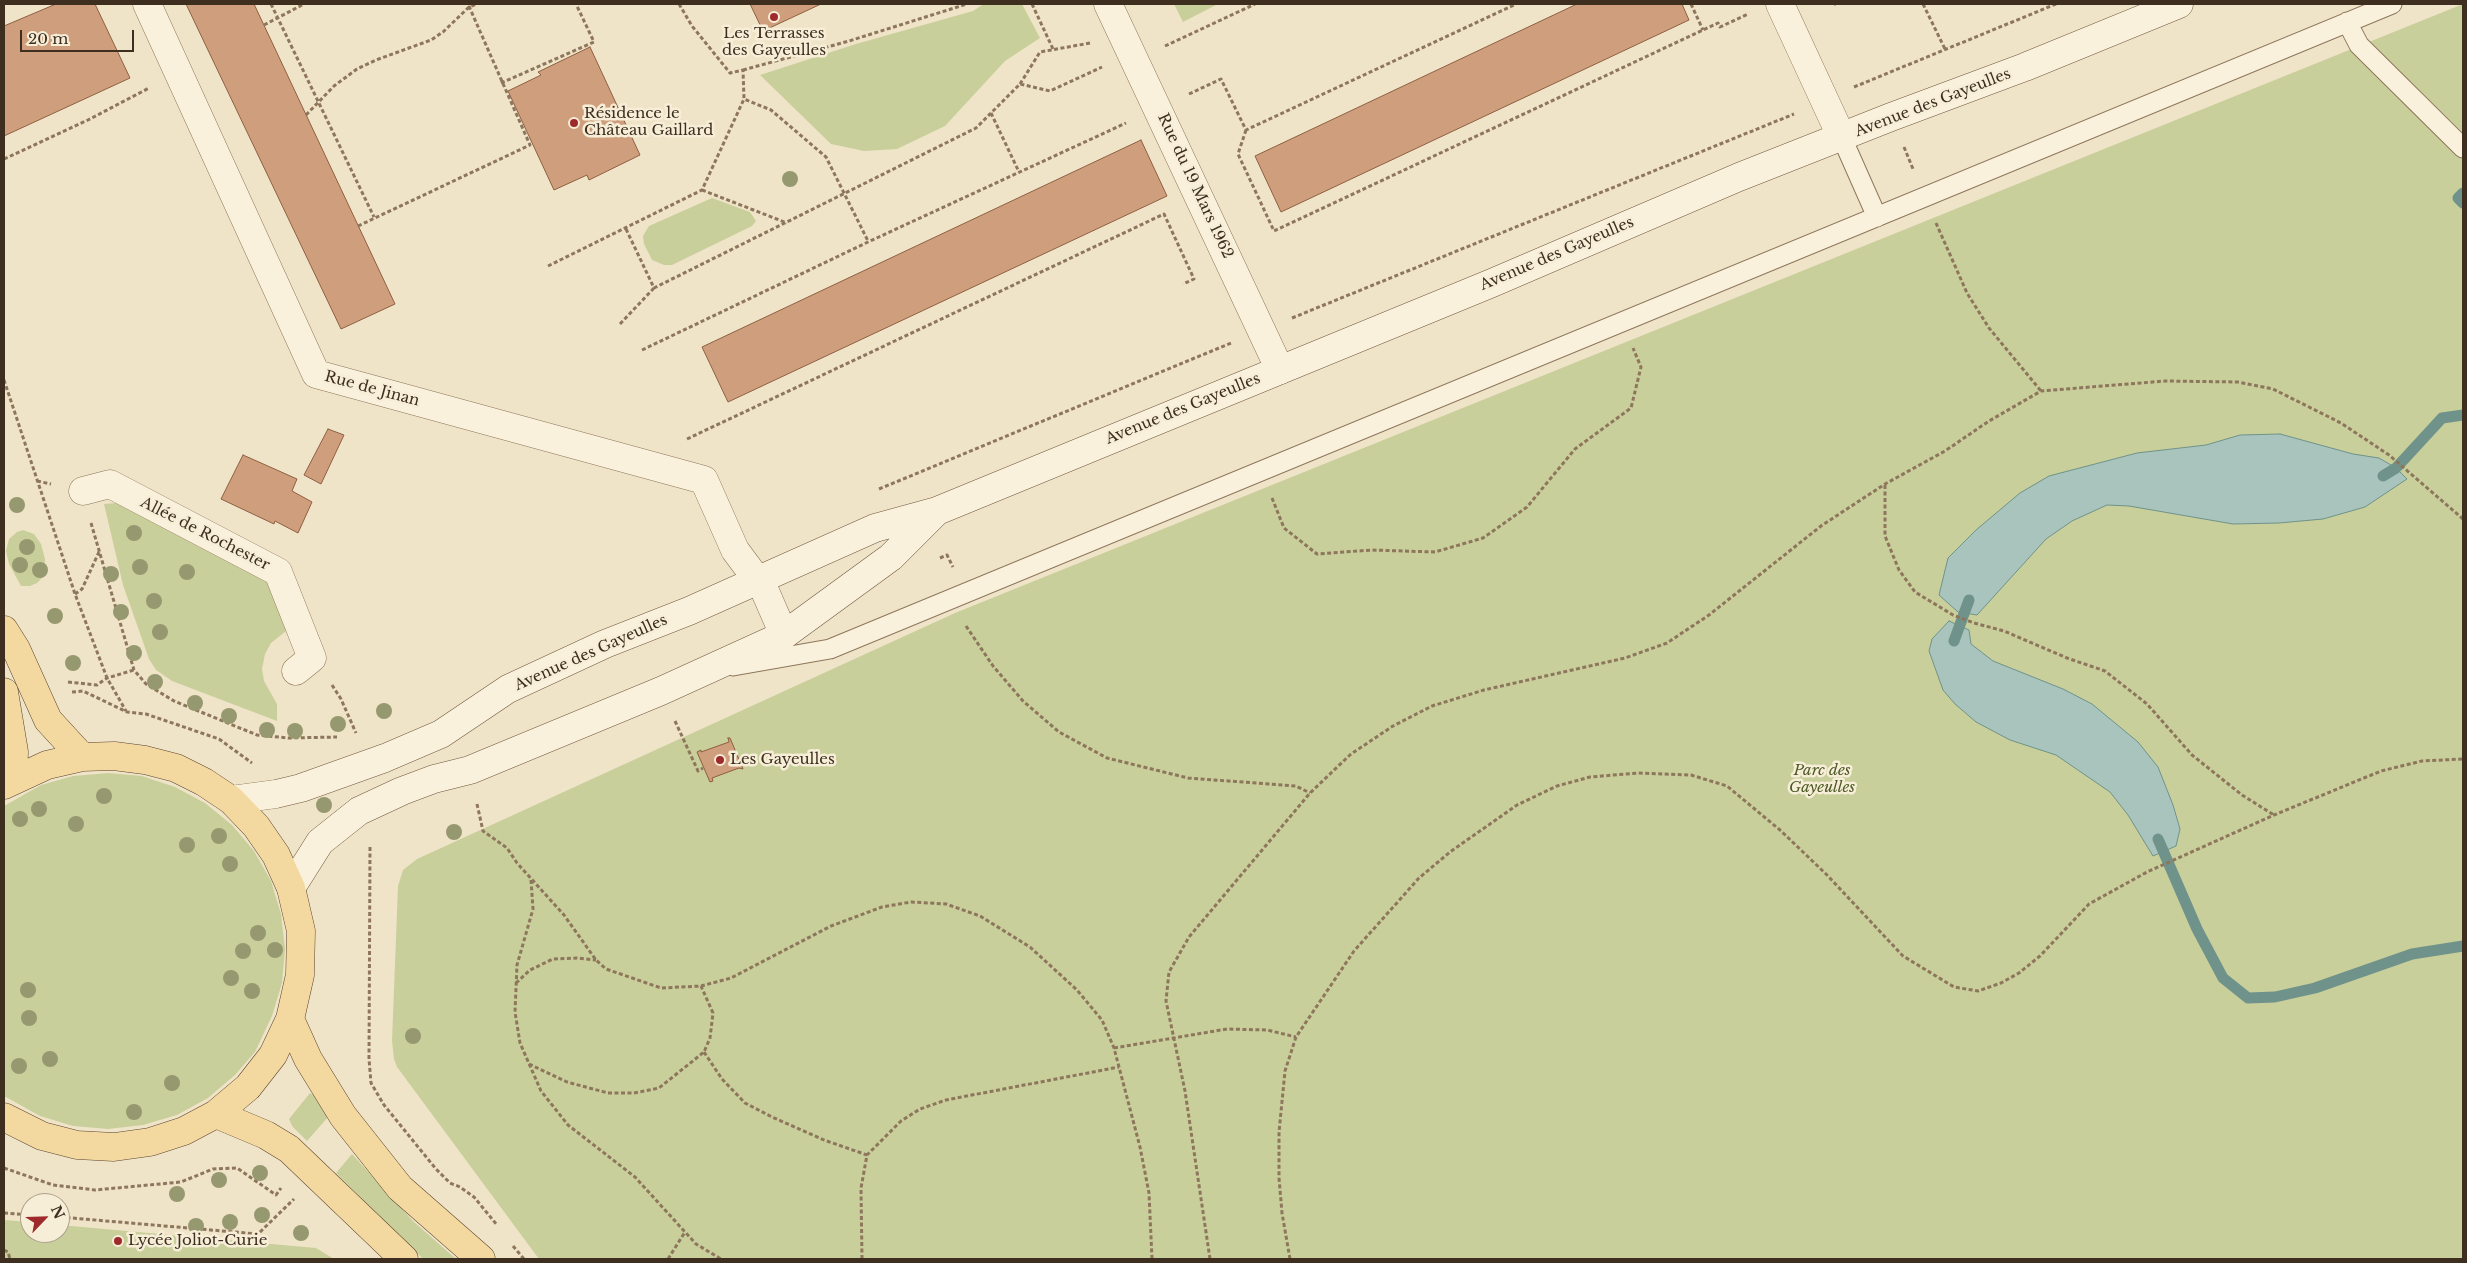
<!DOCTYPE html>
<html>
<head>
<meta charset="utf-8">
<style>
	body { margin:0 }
	#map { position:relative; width:2467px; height:1263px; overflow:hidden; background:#f0e4c8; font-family:"Libre Baskerville",serif }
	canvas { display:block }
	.frame { position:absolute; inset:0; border:5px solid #3d2e20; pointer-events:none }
	.north { position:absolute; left:20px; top:1193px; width:50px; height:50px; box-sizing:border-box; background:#f7eed8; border:1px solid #ada18e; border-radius:50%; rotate:66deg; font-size:14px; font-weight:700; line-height:20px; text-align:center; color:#3d2e20 }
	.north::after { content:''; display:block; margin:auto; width:18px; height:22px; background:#9e2a2b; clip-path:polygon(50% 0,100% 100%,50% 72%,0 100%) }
	.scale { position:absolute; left:20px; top:30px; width:114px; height:22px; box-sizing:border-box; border:2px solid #3d2e20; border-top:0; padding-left:6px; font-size:15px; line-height:18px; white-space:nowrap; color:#3d2e20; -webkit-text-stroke:4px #f7eed8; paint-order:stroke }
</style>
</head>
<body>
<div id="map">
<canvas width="2467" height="1263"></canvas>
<div class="frame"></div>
<div class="north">N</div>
<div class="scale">20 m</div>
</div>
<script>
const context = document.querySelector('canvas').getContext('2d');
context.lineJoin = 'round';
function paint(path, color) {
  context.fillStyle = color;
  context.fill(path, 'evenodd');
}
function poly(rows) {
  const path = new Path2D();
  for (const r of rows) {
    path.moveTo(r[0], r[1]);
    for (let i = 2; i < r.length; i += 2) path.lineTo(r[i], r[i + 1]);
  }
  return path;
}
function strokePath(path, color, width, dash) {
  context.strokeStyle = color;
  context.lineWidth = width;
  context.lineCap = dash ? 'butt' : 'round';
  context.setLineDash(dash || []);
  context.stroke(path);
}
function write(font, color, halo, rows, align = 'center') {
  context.font = font + ' "Libre Baskerville",serif';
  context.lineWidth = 5;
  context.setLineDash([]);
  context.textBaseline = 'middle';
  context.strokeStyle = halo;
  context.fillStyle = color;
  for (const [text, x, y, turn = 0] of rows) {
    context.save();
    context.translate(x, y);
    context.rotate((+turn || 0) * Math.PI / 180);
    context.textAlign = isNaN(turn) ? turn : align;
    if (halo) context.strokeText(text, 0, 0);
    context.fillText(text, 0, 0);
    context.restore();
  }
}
paint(poly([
	[984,4,1022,4,1040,38,1005,61,945,126,897,149,864,151,831,144,760,75,856,44,973,11],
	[1174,4,1218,4,1183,22],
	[2463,4,2463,1259,539,1259,397,1067,394,1059,392,1041,398,886,403,870,417,859,955,613],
	[712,198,750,212,756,221,752,226,672,265,664,265,652,260,644,244,643,236,649,226],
	[116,503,267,581,286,631,271,643,265,654,262,669,264,681,277,704,277,721,172,681,156,670,149,659,123,585,104,504],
	[23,530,34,534,41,544,45,559,44,576,37,583,30,586,21,586,9,564,6,551,9,539,17,532],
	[108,773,142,776,175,787,205,803,232,825,254,851,271,881,281,914,285,949,282,983,272,1016,255,1052,235,1075,208,1098,177,1115,143,1125,108,1129,73,1126,40,1116,4,1096,4,806,41,785,73,776],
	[310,1093,315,1096,329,1116,307,1141,292,1126,289,1119],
	[352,1154,413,1221,456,1259,423,1259,336,1173],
	[4,1220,30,1222,30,1233,60,1233,60,1225,316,1248,334,1259,4,1259]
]), '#c9cf9b');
const water = poly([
	[2280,434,2353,454,2379,458,2396,468,2407,479,2365,507,2323,519,2279,523,2233,524,2129,506,2107,505,2072,521,2046,539,1977,615,1958,612,1939,595,1948,558,1976,530,2020,493,2049,476,2137,453,2206,445,2240,435,2280,434],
	[1949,621,1969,630,1971,644,1993,661,2063,689,2092,704,2138,742,2158,767,2173,805,2180,829,2176,846,2153,856,2128,815,2110,792,2056,755,2010,740,1976,722,1955,704,1943,690,1929,651,1932,639,1949,621]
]);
paint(water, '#a9c4bc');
strokePath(water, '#6f938a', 1);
strokePath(poly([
	[2463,193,2458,198,2463,203],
	[2383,476,2396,468,2442,418,2463,415],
	[1954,641,1969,600],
	[2158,839,2197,929,2223,978,2248,998,2275,997,2315,988,2412,954,2463,946]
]), '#6f938a', 11);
const building = poly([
	[56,4,95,4,130,78,4,136,4,26,56,4],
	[186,4,254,4,395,304,341,329,186,4],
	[750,4,821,4,763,31,750,4],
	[1577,4,1682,4,1689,20,1281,212,1255,156,1577,4],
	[590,47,640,155,589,180,587,175,554,190,508,91,541,75,538,72,590,47],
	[1141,140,1167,196,728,402,702,347,1141,140],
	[328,429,344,435,321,484,304,475,328,429],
	[243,455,297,479,292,491,312,502,298,533,275,521,274,524,221,499,243,455],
	[728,738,730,738,743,769,739,768,712,778,713,781,710,782,697,752,701,750,701,752,729,742,728,738]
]);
paint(building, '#cf9f7d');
strokePath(building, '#8d5f41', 1);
const lane = poly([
	[2347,22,2359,45,2463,148],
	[1842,138,1877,217],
	[733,666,830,649,2392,4]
]);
const street = poly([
	[147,4,316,374,704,480,735,550,764,589,784,635],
	[1108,4,1280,370],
	[1780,4,1842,138],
	[83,491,110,484,278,572,312,658,296,671]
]);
const secondary = poly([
	[231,800,276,794,301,788,385,758,441,734,508,689,605,644,689,611,875,528,937,511,1492,283,1739,177,1891,117,2025,67,2179,4],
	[291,888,320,842,359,811,402,791,434,779,470,770,661,691,784,635,891,557,934,514]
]);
const primary = poly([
	[4,630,16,649,48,720,82,757],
	[4,692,14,752,13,779],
	[4,785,47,765,82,757,114,756,145,760,176,768,204,782,231,800,256,826,276,855,291,888,301,931,300,975,290,1019,273,1055,248,1087,216,1114,184,1131,150,1142,114,1147,77,1145,42,1136,4,1117],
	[290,1019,308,1059,343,1116,400,1188,481,1259],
	[216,1114,266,1135,289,1149,404,1259]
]);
strokePath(lane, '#8d765c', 21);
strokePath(street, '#8d765c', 29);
strokePath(secondary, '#6f573f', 29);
strokePath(primary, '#5b4430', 29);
strokePath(poly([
	[271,4,374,217],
	[679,4,692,26,730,73,743,70,744,99,771,110,826,157,868,241],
	[1032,4,1053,49],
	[1691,4,1703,30],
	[1835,4,1836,5],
	[1923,4,1945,49],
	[264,25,304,4],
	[1165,46,1255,4],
	[743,70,849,41,967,4],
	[501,83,594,42,576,4],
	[1020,84,1040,52,1090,43],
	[1854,87,2056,4],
	[1189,94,1221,79,1246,130,1516,4],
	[991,113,1019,172],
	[306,115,334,86,357,69,376,60,431,40,443,32,469,7,477,4],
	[1246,130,1238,154,1274,231,1718,23,1720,27,1748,14],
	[1904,147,1913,169],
	[4,159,88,120,149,88],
	[702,190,787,223],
	[1936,223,1967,293,1989,328,2041,391],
	[358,226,530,145,468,4],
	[626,229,654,288,976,128,1020,84,1050,91,1102,67],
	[548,266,702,190,744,99],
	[1292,318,1794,114],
	[620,324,654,288],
	[642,350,868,242,1126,123],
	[4,380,75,594,107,678,126,711],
	[687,439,1164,214,1194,279,1183,284],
	[37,481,51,484],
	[1885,485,1885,536,1899,570,1915,592,1953,615,1974,623,2004,631,2067,658,2105,671,2147,704,2192,755,2242,795,2274,815],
	[879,489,1231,343],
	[1272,498,1284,528,1317,554,1372,550,1435,552,1483,538,1527,507,1575,449,1631,408,1641,367,1633,348],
	[91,523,134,670,146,684,174,701,257,735,288,738,337,737],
	[940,558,947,555,953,567],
	[75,594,82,589,99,552],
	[966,626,993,666,1023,701,1059,732,1107,758,1188,778,1296,786,1310,793],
	[68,682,97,685,107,678,134,670],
	[332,685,341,699,356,733],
	[72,692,83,691,127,712,146,714,219,739,252,763],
	[675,721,698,771,703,768],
	[477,804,483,831,507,848,517,863,564,915,596,960,606,969,661,988,701,986,731,978,831,926,882,907,911,902,946,904,980,916,1030,947,1077,990,1102,1020,1114,1048,1140,1147,1149,1193,1152,1259],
	[370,847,369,1059,371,1083,384,1105,436,1169,450,1183,460,1187,474,1197,497,1225],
	[531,880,533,909,517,965,515,1012,520,1043,541,1091,568,1125,635,1177,696,1244,721,1259],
	[516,983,530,970,553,959,577,958,596,960],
	[1114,1048,1227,1029,1267,1030,1296,1037],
	[704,1052,722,1079,745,1103,772,1117,824,1140,867,1155],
	[529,1064,567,1082,608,1093,634,1093,659,1088,704,1052,710,1038,713,1013,701,986],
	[4,1168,53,1185,95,1190,181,1182,213,1169,237,1168,276,1195,281,1188],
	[4,1213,30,1215],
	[60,1217,258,1234,294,1199],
	[513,1246,524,1259],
	[4,1250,8,1252,10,1259],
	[668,1259,685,1232],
	[862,1259,861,1188,867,1155,901,1121,920,1109,946,1100,1119,1067],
	[1210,1259,1185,1091,1166,1001,1169,972,1189,937,1310,793,1351,754,1393,726,1432,706,1484,690,1625,658,1667,643,1709,615,1821,526,1885,484,1945,451,1989,421,2041,391,2165,381,2238,382,2273,389,2341,423,2389,455,2463,519],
	[1290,1259,1282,1213,1279,1178,1279,1132,1285,1071,1296,1037,1354,951,1419,878,1450,852,1517,805,1557,786,1590,777,1638,773,1691,775,1727,786,1780,830,1826,874,1903,956,1954,987,1978,991,2001,983,2019,973,2040,956,2089,904,2147,872,2274,815,2381,771,2422,761,2463,759]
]), '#8d765c', 3, [4, 2.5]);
strokePath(lane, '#faf1dc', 19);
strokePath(street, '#faf1dc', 28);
strokePath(secondary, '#faf1dc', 28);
strokePath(primary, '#f3d9a0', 28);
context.fillStyle = '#96986f';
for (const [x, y] of [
	[790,179],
	[17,505],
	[134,533],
	[27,547],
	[20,565],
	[140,567],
	[40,570],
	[187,572],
	[111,574],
	[154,601],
	[121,612],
	[55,616],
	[160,632],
	[134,653],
	[73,663],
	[155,682],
	[195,703],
	[384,711],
	[229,716],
	[338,724],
	[267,730],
	[295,731],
	[104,796],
	[324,805],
	[39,809],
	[20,819],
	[76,824],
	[454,832],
	[219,836],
	[187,845],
	[230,864],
	[258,933],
	[275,950],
	[243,951],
	[231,978],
	[28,990],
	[252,991],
	[29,1018],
	[413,1036],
	[50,1059],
	[19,1066],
	[172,1083],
	[134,1112],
	[260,1173],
	[219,1180],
	[177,1194],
	[262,1215],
	[230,1222],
	[196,1226],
	[301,1233]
]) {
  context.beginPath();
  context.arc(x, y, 8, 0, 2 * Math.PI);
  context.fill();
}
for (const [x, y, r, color] of [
	[774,17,5,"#9e2a2b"],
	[574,123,5,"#9e2a2b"],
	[720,760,5,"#9e2a2b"],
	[118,1241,5,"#9e2a2b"]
]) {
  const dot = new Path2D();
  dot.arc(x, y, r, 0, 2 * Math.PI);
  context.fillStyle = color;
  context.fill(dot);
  strokePath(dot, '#f7eed8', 2);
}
write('15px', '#3d2e20', '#f7eed8', [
	["Les Terrasses",774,34,"center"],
	["des Gayeulles",774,51,"center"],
	["Résidence le",584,114],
	["Château Gaillard",584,131],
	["Les Gayeulles",730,760],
	["Lycée Joliot-Curie",128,1241]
], 'left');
write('15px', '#3d2e20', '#f7eed8', [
	["Avenue des Gayeulles",1933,103,-21],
	["Rue du 19 Mars 1962",1195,186,65],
	["Avenue des Gayeulles",1557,254,-23],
	["Rue de Jinan",372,389,15],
	["Avenue des Gayeulles",1183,409,-22],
	["Allée de Rochester",205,534,27],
	["Avenue des Gayeulles",591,653,-24]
]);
write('italic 15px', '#4d5a26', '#f7eed8', [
	["Parc des",1822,771],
	["Gayeulles",1822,788]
]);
</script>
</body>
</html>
